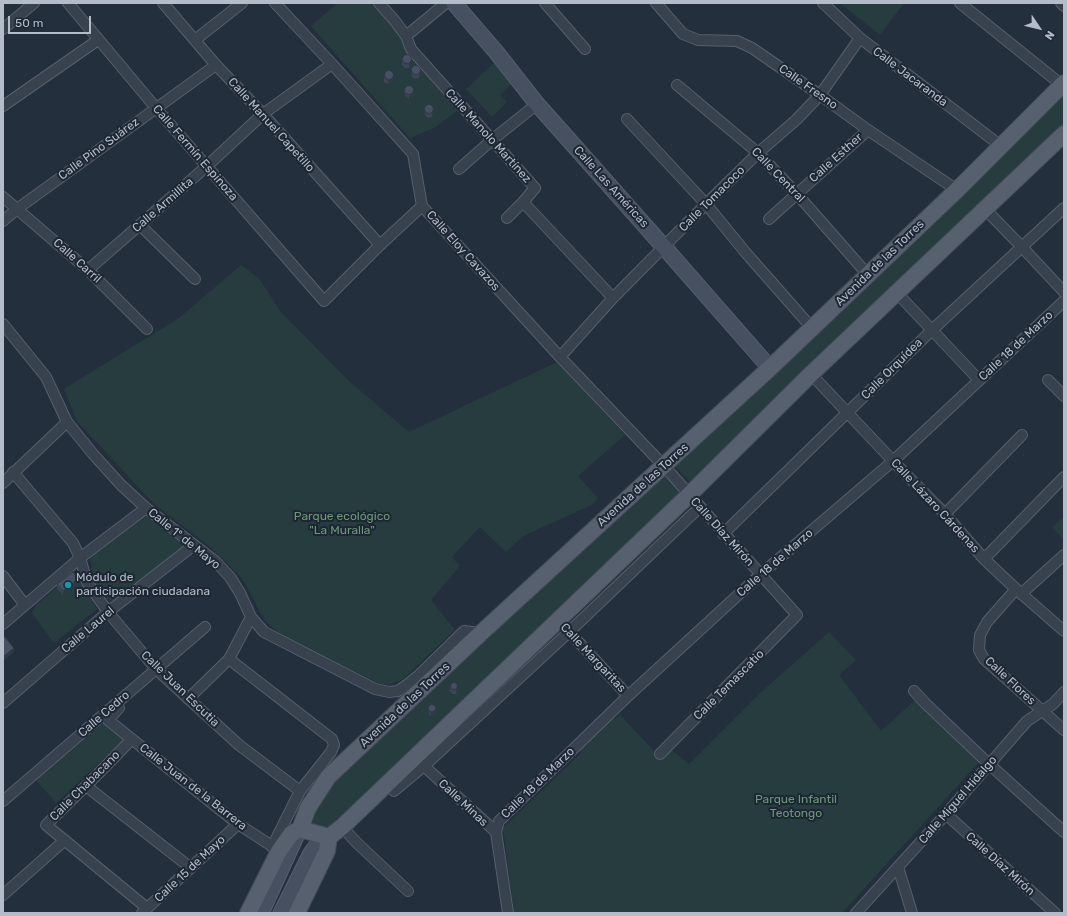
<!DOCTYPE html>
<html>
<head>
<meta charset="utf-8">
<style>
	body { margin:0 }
	#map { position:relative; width:1067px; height:916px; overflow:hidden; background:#242f3e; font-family:Rubik,sans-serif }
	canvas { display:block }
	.frame { position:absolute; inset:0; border:4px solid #b4bcc9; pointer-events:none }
	.north { position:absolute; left:1019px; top:8px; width:40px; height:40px; -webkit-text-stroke:3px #1d2633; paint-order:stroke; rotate:125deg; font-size:11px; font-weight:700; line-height:16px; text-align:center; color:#b4bcc9 }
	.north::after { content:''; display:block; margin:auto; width:14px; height:18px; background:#b4bcc9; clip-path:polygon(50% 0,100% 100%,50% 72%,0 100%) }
	.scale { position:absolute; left:8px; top:16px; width:83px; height:18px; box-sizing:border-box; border:2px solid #b4bcc9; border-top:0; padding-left:5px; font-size:12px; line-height:14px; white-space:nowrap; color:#b4bcc9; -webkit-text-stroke:3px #1d2633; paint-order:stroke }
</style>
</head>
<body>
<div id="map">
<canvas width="1067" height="916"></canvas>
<div class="frame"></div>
<div class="north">N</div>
<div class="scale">50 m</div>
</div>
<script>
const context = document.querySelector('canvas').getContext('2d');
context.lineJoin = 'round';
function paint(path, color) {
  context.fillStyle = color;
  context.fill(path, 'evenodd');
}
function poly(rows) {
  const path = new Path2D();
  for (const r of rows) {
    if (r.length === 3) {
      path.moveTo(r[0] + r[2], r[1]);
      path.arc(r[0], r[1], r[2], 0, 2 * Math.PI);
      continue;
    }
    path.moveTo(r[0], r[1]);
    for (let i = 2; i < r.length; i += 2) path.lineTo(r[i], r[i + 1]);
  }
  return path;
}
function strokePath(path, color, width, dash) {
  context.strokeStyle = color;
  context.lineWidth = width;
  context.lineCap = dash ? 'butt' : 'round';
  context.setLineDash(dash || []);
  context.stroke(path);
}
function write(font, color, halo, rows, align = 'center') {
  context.font = font + ' Rubik,sans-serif';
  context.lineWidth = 4;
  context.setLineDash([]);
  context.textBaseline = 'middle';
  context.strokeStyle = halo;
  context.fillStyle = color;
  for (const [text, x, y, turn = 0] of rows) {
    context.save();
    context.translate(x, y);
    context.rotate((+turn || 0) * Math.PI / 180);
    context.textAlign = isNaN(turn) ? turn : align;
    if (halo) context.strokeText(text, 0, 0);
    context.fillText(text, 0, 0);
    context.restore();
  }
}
paint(poly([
	[338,3,372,3,399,34,405,50,458,110,436,127,410,138,311,26],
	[840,3,904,3,880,35],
	[494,63,513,83,500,95,507,102,492,117,466,89],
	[1064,93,1064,131,694,482,689,481,675,466,674,461],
	[241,265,259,278,280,311,349,381,409,432,557,362,625,435,578,476,598,498,592,505,525,535,506,552,480,527,452,557,460,566,431,600,455,630,403,679,389,685,380,684,283,637,265,621,242,578,208,545,154,504,77,421,64,389,179,318],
	[663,473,679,490,679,496,341,818,326,828,312,826,309,820,331,781],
	[145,514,186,546,111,603,93,582,90,556],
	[1064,517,1064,540,1052,527],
	[75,572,97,609,54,643,32,613,37,604],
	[829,632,856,660,839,675,881,731,915,700,980,761,842,913,514,913,503,828,581,753,579,750,614,718,615,719,620,715,658,755,667,746,689,764,759,694],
	[106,721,126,738,56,803,36,780]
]), '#263c3f');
const street = poly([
	[68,3,156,108,324,301,380,245,422,206],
	[163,3,216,65,263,114,380,245],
	[275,3,332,64,413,154,422,206,560,357,664,466,797,615,660,754],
	[379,3,395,21,406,36,411,49,535,188,523,202,613,298],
	[545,3,585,49],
	[656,3,683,34,698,40,737,41,752,48,820,95,868,130,957,190],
	[823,3,860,38,1001,146],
	[960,3,1062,85],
	[1061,3,1064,6],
	[3,29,34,3],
	[406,36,446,3],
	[195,40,242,3],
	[677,85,758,153,797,194,868,275],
	[3,106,98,40],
	[627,119,706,204,746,253,812,328],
	[459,169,492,140,537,104],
	[3,197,88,270,147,329],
	[985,209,1022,247,1064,292],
	[507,218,523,202],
	[769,219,868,130],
	[3,221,17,209,216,65],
	[140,225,195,279],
	[88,270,207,166,263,114,332,64],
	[897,293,979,380],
	[3,324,46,377,67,422,93,454,121,485,146,508,215,561,230,577,240,593,251,617,264,632,375,689,389,692,398,691,408,684,419,675,464,631,481,633],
	[560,357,613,298,706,204,758,153,796,120,820,95,860,38],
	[811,374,893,461,945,514,984,559,1016,589,1064,631],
	[1048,380,1064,396],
	[13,472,73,543,80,558,87,582,108,612,156,669,239,745,300,791],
	[3,483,67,422],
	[945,514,1022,435],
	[723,534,932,330,1064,208],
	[984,559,1064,477],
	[3,576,25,605],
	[1016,589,987,622,980,635,979,650,984,659,1064,730],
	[1021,594,1064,555],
	[3,624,80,558,146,508],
	[565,627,628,696],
	[229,659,332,739,334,745,331,752,300,791,272,847],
	[914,691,925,703,989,764,1064,832],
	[188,699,229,659,251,617],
	[3,703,108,612,194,545],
	[119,708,108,720,238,824,278,850],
	[132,739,94,778,46,825,147,908],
	[424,766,496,832,508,913],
	[86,786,191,868],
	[394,791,424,766,569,632,700,507],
	[3,801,205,627],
	[946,814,1055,913],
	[342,827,357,843,408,891],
	[496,832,499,821,628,696,761,574,893,461,1064,301],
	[898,867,912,913],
	[3,895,65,840],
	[142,913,238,824],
	[856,913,946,814,1027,721,1053,704,1064,692]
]);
const secondary = poly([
	[454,3,497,53,537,104,664,247,770,368],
	[261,913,299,830],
	[281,913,311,853,317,845,329,837]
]);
const primary = poly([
	[300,829,308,808,328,777,481,633,770,368,957,190,1064,83],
	[329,837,342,827,689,495,811,374,1064,134],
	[248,913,279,851,291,834,300,829,329,837],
	[297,913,327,851,329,837]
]);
strokePath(street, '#565f6c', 12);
strokePath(secondary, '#565f6c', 17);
strokePath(primary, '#414a57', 18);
strokePath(street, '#38414e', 10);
strokePath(secondary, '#465061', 15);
strokePath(primary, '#56606e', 16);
paint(poly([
	[402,57,412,65,409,68,405,68,402,65],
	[414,65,421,75,419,78,415,79,412,77,411,69],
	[384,74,393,80,391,83,388,84,384,82],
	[404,89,414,95,412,97,409,99,405,96],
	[424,108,434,114,432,117,428,118,425,115],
	[78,583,63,595,57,588,57,584],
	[451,683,457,691,456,694,453,694,451,693,450,690,450,686],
	[428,707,436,713,434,715,431,716,429,715]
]), '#3b4654');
paint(poly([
	[412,61,412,65,409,68,409,64],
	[421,71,421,75,419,78,419,74],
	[393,76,393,80,391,83,388,84,388,80],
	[414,91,414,95,412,97,409,99,409,94],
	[434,110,434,114,432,117,432,113],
	[78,579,78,583,63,595,63,591],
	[14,648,14,652,3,661,3,657],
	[457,687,457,691,456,694,456,689],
	[436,709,436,713,434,715,431,716,431,712]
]), '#303945');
const building = poly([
	[407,59,4.5],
	[416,70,4.5],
	[389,75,4.5],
	[409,90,4.5],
	[429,109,4.5],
	[73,572,78,579,63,591,57,584,73,572],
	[3,635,14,648,3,657,3,635],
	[454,686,3.5],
	[432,704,435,706,436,709,434,711,431,712,429,711,428,707,432,704]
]);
paint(building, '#455162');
strokePath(building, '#303945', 1);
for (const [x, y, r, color] of [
	[68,585,4,"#0f9aa8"]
]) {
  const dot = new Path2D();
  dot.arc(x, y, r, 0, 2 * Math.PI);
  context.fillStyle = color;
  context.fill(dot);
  strokePath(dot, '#1d2633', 1.5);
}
write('12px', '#b4bcc9', '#1d2633', [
	["Calle Jacaranda",910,77,37],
	["Calle Fresno",808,87,35],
	["Calle Manuel Capetillo",271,125,48],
	["Calle Manolo Martínez",488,136,48],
	["Calle Pino Suárez",99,149,-36],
	["Calle Fermín Espinoza",195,153,49],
	["Calle Esther",836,158,-42],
	["Calle Central",778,175,46],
	["Calle Las Américas",611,187,48],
	["Calle Tomacoco",712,199,-45],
	["Calle Armillita",163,205,-41],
	["Calle Eloy Cavazos",463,251,48],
	["Calle Carril",77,261,42],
	["Avenida de las Torres",880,263,-44],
	["Calle 18 de Marzo",1016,346,-43],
	["Calle Orquídea",892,369,-45],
	["Avenida de las Torres",643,485,-42],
	["Calle Lázaro Cárdenas",935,506,47],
	["Calle Díaz Mirón",722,532,48],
	["Calle 1º de Mayo",184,539,39],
	["Calle 18 de Marzo",775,563,-41],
	["Calle Laurel",88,630,-40],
	["Calle Margaritas",593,658,47],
	["Calle Flores",1010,681,43],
	["Calle Temascatio",729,685,-45],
	["Calle Juan Escutia",180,689,44],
	["Avenida de las Torres",405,705,-43],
	["Calle Cedro",104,714,-41],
	["Calle 18 de Marzo",538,783,-44],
	["Calle Chabacano",85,786,-45],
	["Calle Juan de la Barrera",193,787,38],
	["Calle Miguel Hidalgo",958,800,-49],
	["Calle Minas",463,803,43],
	["Calle Díaz Mirón",1000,864,42],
	["Calle 15 de Mayo",190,869,-43]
]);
write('12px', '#6b9a76', '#1d2633', [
	["Parque ecológico",342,517],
	["\"La Muralla\"",342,531],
	["Parque Infantil",796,800],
	["Teotongo",796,814]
]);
write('12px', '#b4bcc9', '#1d2633', [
	["Módulo de",76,578],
	["participación ciudadana",76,592]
], 'left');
</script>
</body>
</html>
